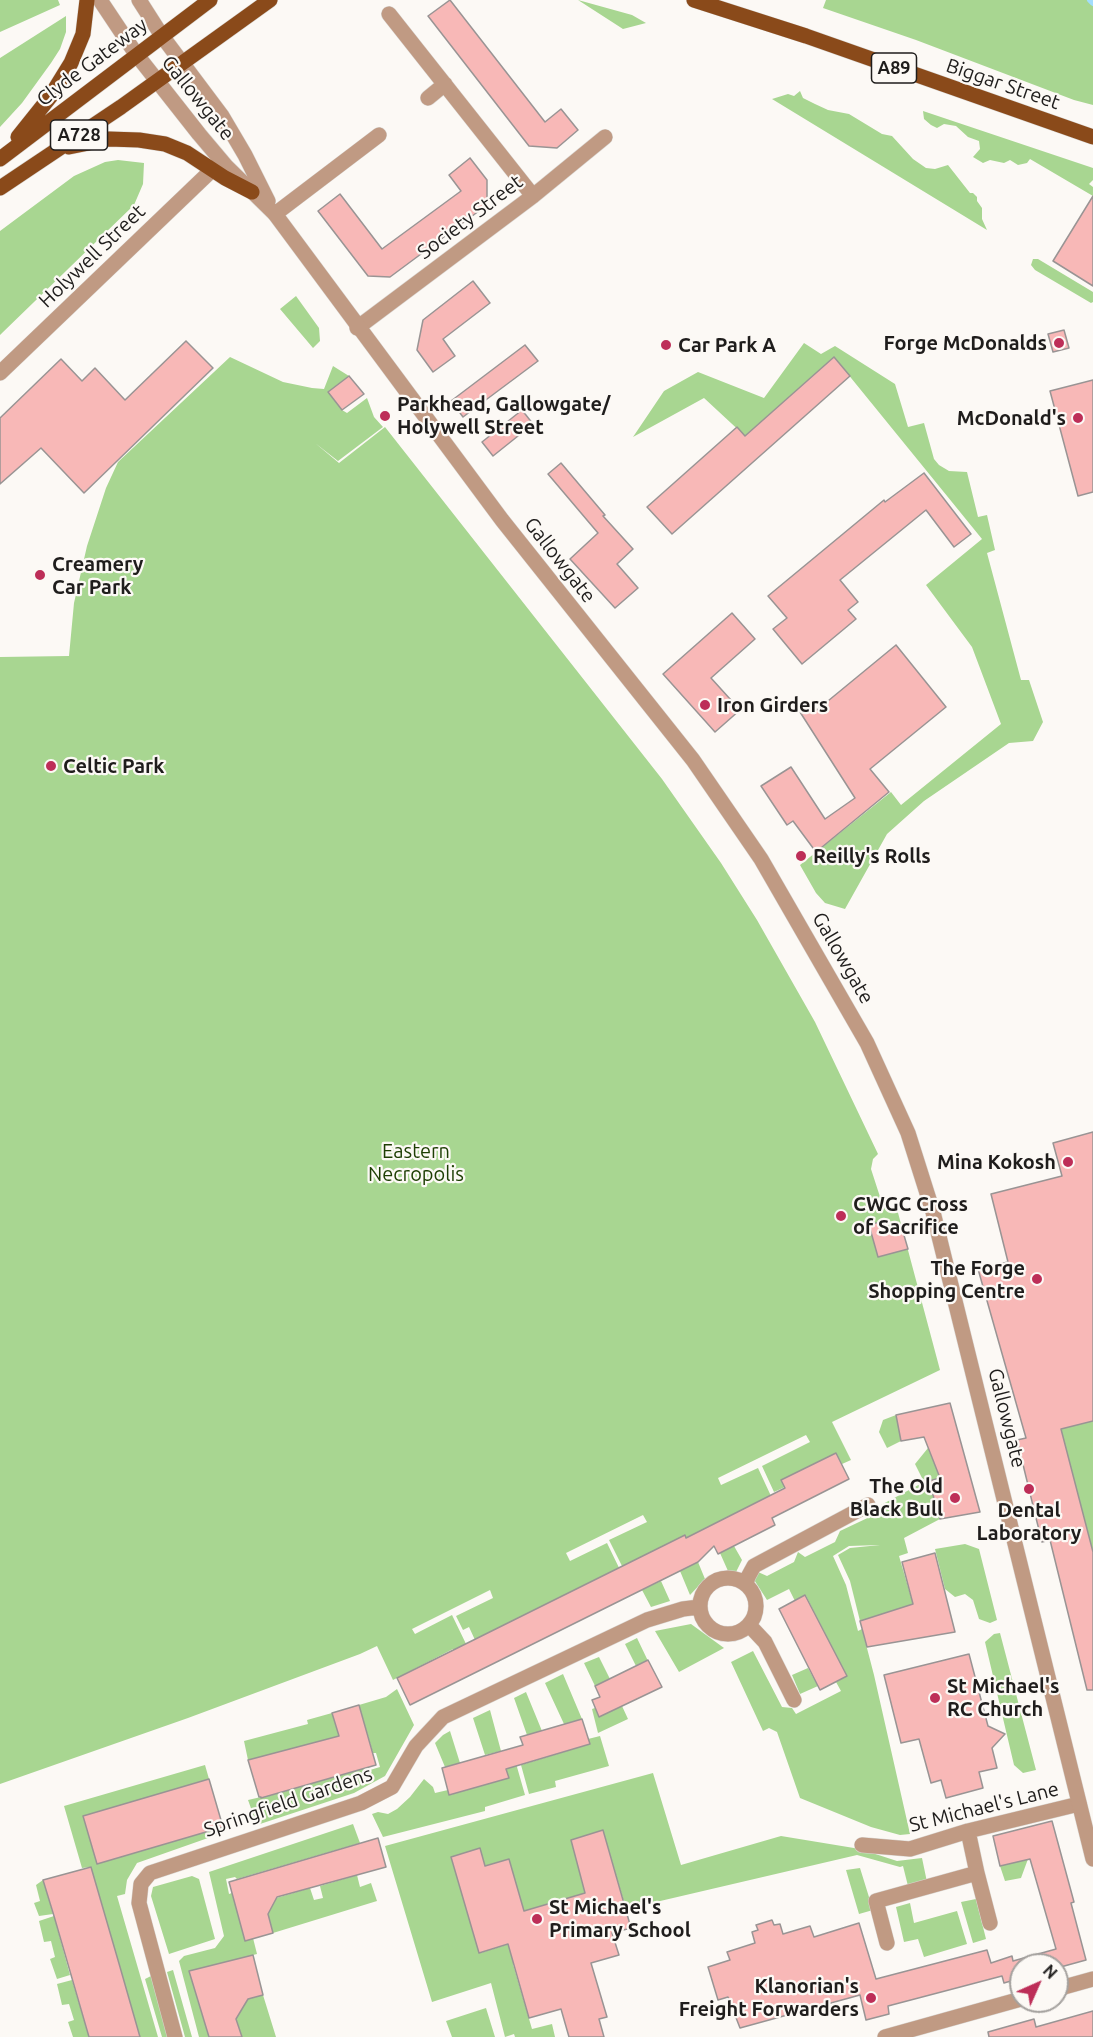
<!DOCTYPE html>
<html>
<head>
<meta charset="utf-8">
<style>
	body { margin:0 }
	#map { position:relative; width:1093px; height:2037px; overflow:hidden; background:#fcf9f5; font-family:Ubuntu,sans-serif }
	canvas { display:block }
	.north { position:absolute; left:1009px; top:1953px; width:60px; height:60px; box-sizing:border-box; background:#fcf9f5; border:2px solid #a4a19e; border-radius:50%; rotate:45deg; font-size:16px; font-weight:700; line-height:24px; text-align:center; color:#1f1d1c }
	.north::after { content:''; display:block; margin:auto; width:21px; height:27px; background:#bd2e58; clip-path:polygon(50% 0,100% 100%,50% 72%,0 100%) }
</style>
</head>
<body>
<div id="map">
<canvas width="1093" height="2037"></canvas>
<div class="north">N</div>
</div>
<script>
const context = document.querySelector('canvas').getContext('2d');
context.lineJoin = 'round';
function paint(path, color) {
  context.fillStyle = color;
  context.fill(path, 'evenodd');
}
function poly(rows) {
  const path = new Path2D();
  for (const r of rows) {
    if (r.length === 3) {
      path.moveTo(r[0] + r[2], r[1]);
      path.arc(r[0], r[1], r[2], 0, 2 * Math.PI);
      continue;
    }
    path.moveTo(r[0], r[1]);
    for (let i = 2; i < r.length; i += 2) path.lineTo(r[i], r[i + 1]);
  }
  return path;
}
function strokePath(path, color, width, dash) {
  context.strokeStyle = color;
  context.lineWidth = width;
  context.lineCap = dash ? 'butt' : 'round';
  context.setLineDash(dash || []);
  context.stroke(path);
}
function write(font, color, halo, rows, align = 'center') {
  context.font = font + ' Ubuntu,sans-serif';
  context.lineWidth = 4.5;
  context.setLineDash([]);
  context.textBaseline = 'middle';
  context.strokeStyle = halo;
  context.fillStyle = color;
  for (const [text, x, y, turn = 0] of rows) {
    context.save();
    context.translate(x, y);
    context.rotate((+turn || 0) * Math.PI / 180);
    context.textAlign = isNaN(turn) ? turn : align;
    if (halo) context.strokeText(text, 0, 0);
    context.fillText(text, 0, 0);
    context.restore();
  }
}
paint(poly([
	[0,0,58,0,60,5,0,32],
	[578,0,632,15,646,23,623,29],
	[826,0,1093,0,1093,105,1074,100,916,40,823,8],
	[66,16,66,32,60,49,51,63,22,103,0,127,0,58],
	[800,91,803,98,815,104,828,110,849,114,882,134,892,136,913,159,926,168,935,169,948,165,970,193,973,193,977,197,977,201,982,208,982,219,987,230,772,99,788,94,794,96],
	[923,111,1093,168,1093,180,1089,184,1093,187,1093,196,1030,159,1027,163,1018,165,1010,160,1004,163,990,160,983,163,973,157,980,149,979,141,968,137,956,126,944,124,937,128,931,125,924,119],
	[118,160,144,163,143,184,134,205,0,335,0,231,74,176,105,162],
	[1033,259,1038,259,1093,292,1093,302,1091,303,1035,270,1031,265],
	[296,296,319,328,320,341,313,348,280,309],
	[804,343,821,354,835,346,895,384,908,427,924,423,934,459,939,465,949,471,967,472,978,517,987,515,995,550,987,553,1021,680,1029,680,1043,722,1033,741,1009,743,924,801,887,834,845,909,825,903,816,893,800,865,891,792,901,805,1001,724,972,647,926,585,982,539,834,357,745,436,704,398,633,437,664,391,698,372,764,398],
	[230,357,283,382,312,388,324,389,333,366,349,376,329,392,342,410,347,413,367,398,374,417,383,427,338,461,315,443,339,463,385,427,662,779,721,863,757,920,815,1022,878,1154,873,1159,871,1169,882,1203,888,1207,897,1209,940,1370,832,1422,851,1460,842,1464,836,1453,782,1480,785,1487,774,1492,762,1466,810,1442,806,1435,718,1478,721,1485,758,1468,771,1496,626,1574,609,1540,647,1522,643,1515,566,1553,570,1561,607,1543,623,1576,608,1573,475,1640,469,1627,463,1630,456,1616,493,1598,490,1590,412,1629,415,1634,452,1615,468,1648,456,1653,453,1649,393,1680,377,1646,360,1654,188,1718,0,1784,0,657,69,656,74,603,87,546,106,488,118,462],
	[896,1415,901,1441,887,1448,879,1432,883,1420],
	[1093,1421,1093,1552,1061,1429],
	[928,1448,940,1478,929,1482,940,1519,904,1538,908,1553,899,1556,913,1604,860,1621,850,1581,838,1555,850,1548,880,1545,849,1546,833,1556,846,1585,858,1631,862,1629,874,1675,910,1834,900,1835,871,1827,800,1798,777,1732,769,1728,763,1731,731,1662,753,1651,782,1707,792,1708,796,1714,841,1691,836,1682,847,1676,806,1596,795,1601,789,1589,767,1600,751,1575,758,1572,767,1576,794,1562,798,1552,805,1557,835,1542,840,1531,876,1514,883,1510,881,1505,924,1482,915,1464],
	[965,1544,979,1549,997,1620,990,1623,979,1619,973,1600,965,1594,955,1597,945,1589,935,1549],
	[734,1546,742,1560,736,1572,728,1571,720,1553],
	[698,1562,705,1579,690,1595,680,1571],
	[661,1581,670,1601,651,1607,642,1590],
	[691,1624,724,1648,679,1672,655,1631],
	[1000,1633,1036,1770,1023,1773,1014,1765,985,1642,994,1634],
	[637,1638,648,1661,636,1666,625,1644],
	[599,1657,610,1679,595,1686,584,1663],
	[808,1668,818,1686,800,1694,792,1675],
	[563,1674,582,1719,564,1724,545,1683],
	[397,1689,414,1725,385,1776,354,1793,257,1825,248,1800,261,1797,262,1798,369,1767,370,1770,380,1767,376,1753,373,1753,359,1705,386,1697],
	[526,1692,542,1731,527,1735,514,1698],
	[604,1705,622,1706,628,1719,598,1733,592,1709],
	[490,1710,501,1751,485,1755,473,1718],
	[332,1713,339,1736,248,1760,244,1741,308,1724,307,1720],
	[450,1731,460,1763,445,1767,435,1743,443,1735],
	[600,1736,609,1766,555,1781,556,1787,529,1794,521,1765,590,1744,588,1739],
	[513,1753,525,1795,485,1807,485,1811,383,1837,372,1814,378,1812,388,1814,397,1809,410,1797,424,1779,433,1787,435,1793,448,1790,450,1795,508,1778,503,1757],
	[205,1765,209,1779,83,1816,97,1864,223,1827,225,1832,137,1863,127,1880,125,1894,117,1896,158,2037,140,2037,91,1867,82,1868,64,1806],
	[653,1773,681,1865,781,1836,860,1849,897,1861,922,1858,927,1882,908,1886,903,1866,900,1867,857,1855,626,1909,603,1830,571,1840,585,1893,524,1911,509,1859,485,1866,479,1849,451,1857,480,1953,516,1942,513,1964,532,2029,552,2024,555,2037,515,2037,514,2034,505,2037,491,1983,432,2002,385,1846],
	[353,1824,360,1843,237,1879,235,1877,226,1879,229,1894,232,1893,253,1938,257,1954,189,1971,209,2037,199,2037,179,1961,184,1956,215,1948,224,1936,209,1872],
	[1028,1859,1021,1878,1005,1881,1000,1866],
	[860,1868,873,1910,859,1914,846,1870],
	[357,1875,360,1887,371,1883,377,1901,273,1933,267,1910,273,1899,310,1888,314,1900,323,1898,320,1886],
	[192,1876,199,1879,215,1939,169,1954,151,1896,153,1887],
	[43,1880,53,1914,39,1916,34,1903,40,1901,36,1885],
	[976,1899,986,1939,973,1943,961,1902],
	[910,1903,914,1923,957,1911,967,1944,924,1957,918,1939,904,1942,896,1907],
	[54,1916,70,1975,57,1979,50,1959,55,1957,51,1941,44,1942,39,1921],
	[173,1970,192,2037,185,2037,167,1972],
	[151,1976,168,2037,162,2037,145,1979],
	[72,1980,89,2037,73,2037,68,2022,74,2020,69,2004,62,2005,57,1984],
	[263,1995,276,2037,242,2037,234,2012,245,2000],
	[486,2008,495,2037,452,2037,446,2021]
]), '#a8d691');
strokePath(poly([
	[1090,0,1093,3]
]), '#a2ddfd', 6);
const building = poly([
	[450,0,545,122,561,109,578,130,557,148,529,146,428,16,450,0],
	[470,158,487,180,487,205,390,277,368,276,318,211,340,194,382,249,461,191,449,175,470,158],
	[1093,196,1093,286,1053,261,1093,196],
	[473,281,490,303,443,339,455,356,433,372,417,350,423,320,473,281],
	[1064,330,1069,348,1053,352,1048,334,1064,330],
	[186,341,213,368,84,493,41,448,0,484,0,418,61,359,82,381,95,368,125,400,186,341],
	[525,345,538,361,463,417,451,401,525,345],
	[834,357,850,376,672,534,647,507,737,427,745,436,834,357],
	[349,376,364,394,342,410,328,392,349,376],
	[1093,380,1093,492,1078,496,1050,391,1093,380],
	[522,410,533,424,493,456,482,442,522,410],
	[561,463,605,515,603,516,633,549,617,564,638,588,615,608,570,559,598,533,548,474,561,463],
	[924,473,971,534,954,547,926,510,840,580,858,602,848,610,856,619,802,664,773,629,787,618,768,596,884,500,885,502,924,473],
	[732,613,755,639,711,678,740,710,715,732,663,674,732,613],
	[896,645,946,707,870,769,889,792,816,852,793,821,787,825,761,786,791,767,825,819,855,798,800,712,810,703,817,710,896,645],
	[1093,1132,1093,1421,1061,1429,1093,1552,1093,1690,1087,1690,1050,1540,1042,1542,1037,1522,1017,1440,1026,1438,978,1269,1008,1262,991,1194,1062,1176,1053,1143,1093,1132],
	[887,1220,889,1229,901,1225,908,1249,878,1257,869,1225,887,1220],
	[950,1403,980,1512,940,1519,929,1481,940,1478,924,1437,901,1441,896,1415,950,1403],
	[836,1453,849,1479,772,1518,775,1525,718,1554,714,1546,698,1562,410,1705,397,1678,685,1535,686,1538,785,1488,781,1480,836,1453],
	[935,1553,955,1632,867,1647,860,1621,913,1604,902,1562,935,1553],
	[805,1595,847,1676,820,1690,779,1609,805,1595],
	[969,1654,988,1726,1005,1734,992,1748,997,1768,979,1772,983,1788,946,1798,941,1780,931,1783,919,1739,901,1743,884,1675,969,1654],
	[648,1660,662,1687,599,1717,592,1700,600,1697,595,1686,648,1660],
	[359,1705,376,1765,261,1798,261,1797,259,1797,248,1760,339,1736,332,1713,359,1705],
	[582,1719,590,1744,506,1769,509,1778,449,1795,442,1768,523,1745,520,1737,582,1719],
	[209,1779,223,1827,97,1864,83,1816,209,1779],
	[1052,1821,1074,1902,1071,1903,1086,1960,1057,1968,1057,1965,1021,1965,1021,1978,1004,1983,1002,1976,888,2006,889,2014,866,2020,860,1995,740,2028,728,1997,718,2000,708,1967,730,1960,727,1952,755,1943,752,1932,758,1930,756,1925,772,1920,774,1925,780,1924,783,1934,810,1926,814,1937,859,1923,876,1979,987,1950,991,1963,1012,1956,1013,1961,1056,1949,1030,1859,1000,1866,993,1836,1052,1821],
	[603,1830,631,1928,612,1933,619,1955,591,1963,607,2017,599,2019,604,2037,569,2037,561,2009,529,2018,508,1944,479,1953,451,1857,480,1848,485,1866,509,1859,524,1911,585,1893,571,1840,603,1830],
	[378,1838,386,1867,277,1897,268,1914,273,1933,245,1941,229,1882,378,1838],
	[91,1867,120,1967,140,2037,89,2037,54,1916,43,1880,91,1867],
	[253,1955,263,1995,248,1999,236,2019,242,2037,209,2037,189,1971,253,1955],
	[1093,2011,1093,2037,989,2037,988,2032,1034,2019,1036,2027,1093,2011]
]);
paint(building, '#f8b8b7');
strokePath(building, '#999494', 1.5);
const minor = poly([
	[389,14,533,196],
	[428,98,445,84],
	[275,214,379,135],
	[357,328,533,196,605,137],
	[0,373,213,169],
	[728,1606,28],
	[746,1584,748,1577,754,1566,868,1505],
	[749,1625,765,1642,794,1700],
	[968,1831,977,1873],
	[862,1845,910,1849,968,1831,1079,1804],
	[887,1943,876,1901,977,1873,990,1923],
	[175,2037,139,1903,141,1884,150,1873,361,1803,392,1787,416,1746,443,1717,647,1620,683,1609,699,1607]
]);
const tertiary = poly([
	[100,0,136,54,199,134,226,166,275,214,502,520,693,760,761,859,867,1043,908,1133,933,1212,1093,1859],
	[139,0,162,36,222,116,245,155,268,201],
	[1057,1989,1093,1979],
	[885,2037,1021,1999]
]);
const primary = poly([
	[694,0,806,36,1093,137],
	[18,137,50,97,71,63,83,34,87,0],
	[69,147,109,139,139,140,165,144,187,153,225,178,252,192],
	[0,159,210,0],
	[0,188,121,107,270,0]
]);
strokePath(minor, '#d9d6d2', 16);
strokePath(tertiary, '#d9d6d2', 16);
strokePath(primary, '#d9d6d2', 16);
strokePath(minor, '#c09a83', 15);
strokePath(tertiary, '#c09a83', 15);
strokePath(primary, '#8a4a1a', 15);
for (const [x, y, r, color] of [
	[1059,343,6,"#bd2e58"],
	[666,345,6,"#bd2e58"],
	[385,416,6,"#bd2e58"],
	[1078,418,6,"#bd2e58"],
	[40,575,6,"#bd2e58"],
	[705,705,6,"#bd2e58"],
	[51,766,6,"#bd2e58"],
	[801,856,6,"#bd2e58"],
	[1068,1162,6,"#bd2e58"],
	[841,1216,6,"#bd2e58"],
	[1037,1279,6,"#bd2e58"],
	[1029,1489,6,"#bd2e58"],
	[955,1498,6,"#bd2e58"],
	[935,1698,6,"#bd2e58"],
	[537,1919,6,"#bd2e58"],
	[871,1998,6,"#bd2e58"]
]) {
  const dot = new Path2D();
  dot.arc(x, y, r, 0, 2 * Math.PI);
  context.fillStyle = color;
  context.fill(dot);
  strokePath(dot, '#fcf9f5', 2);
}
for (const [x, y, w] of [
	[894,68,45],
	[79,135,57]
]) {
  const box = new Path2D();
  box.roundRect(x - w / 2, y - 15, w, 30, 4.5);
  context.fillStyle = '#fcf9f5';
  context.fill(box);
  strokePath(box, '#1f1d1c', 1.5);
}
write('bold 18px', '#1f1d1c', null, [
	["A89",894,68],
	["A728",79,135]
]);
write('20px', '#1f1d1c', '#fcf9f5', [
	["Clyde Gateway",92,62,-37],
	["Biggar Street",1003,84,19],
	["Gallowgate",198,98,51],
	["Society Street",470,217,-37],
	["Holywell Street",92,256,-44],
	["Gallowgate",560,560,52],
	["Gallowgate",843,958,60],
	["Gallowgate",1007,1418,76],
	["Springfield Gardens",288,1802,-19],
	["St Michael's Lane",984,1807,-14]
]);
write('bold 20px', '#1f1d1c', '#fcf9f5', [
	["Forge McDonalds",1047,343,"right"],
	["Car Park A",678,345],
	["Parkhead, Gallowgate/",397,404],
	["Holywell Street",397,427],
	["McDonald's",1066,418,"right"],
	["Creamery",52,564],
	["Car Park",52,587],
	["Iron Girders",717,705],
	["Celtic Park",63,766],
	["Reilly's Rolls",813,856],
	["Mina Kokosh",1056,1162,"right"],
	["CWGC Cross",853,1204],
	["of Sacrifice",853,1227],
	["The Forge",1025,1268,"right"],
	["Shopping Centre",1025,1291,"right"],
	["The Old",943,1486,"right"],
	["Black Bull",943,1509,"right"],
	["Dental",1029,1510,"center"],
	["Laboratory",1029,1533,"center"],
	["St Michael's",947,1686],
	["RC Church",947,1709],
	["St Michael's",549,1907],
	["Primary School",549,1930],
	["Klanorian's",859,1986,"right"],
	["Freight Forwarders",859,2009,"right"]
], 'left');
write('20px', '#1d3e03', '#fcf9f5', [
	["Eastern",416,1151],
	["Necropolis",416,1174]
]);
</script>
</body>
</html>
